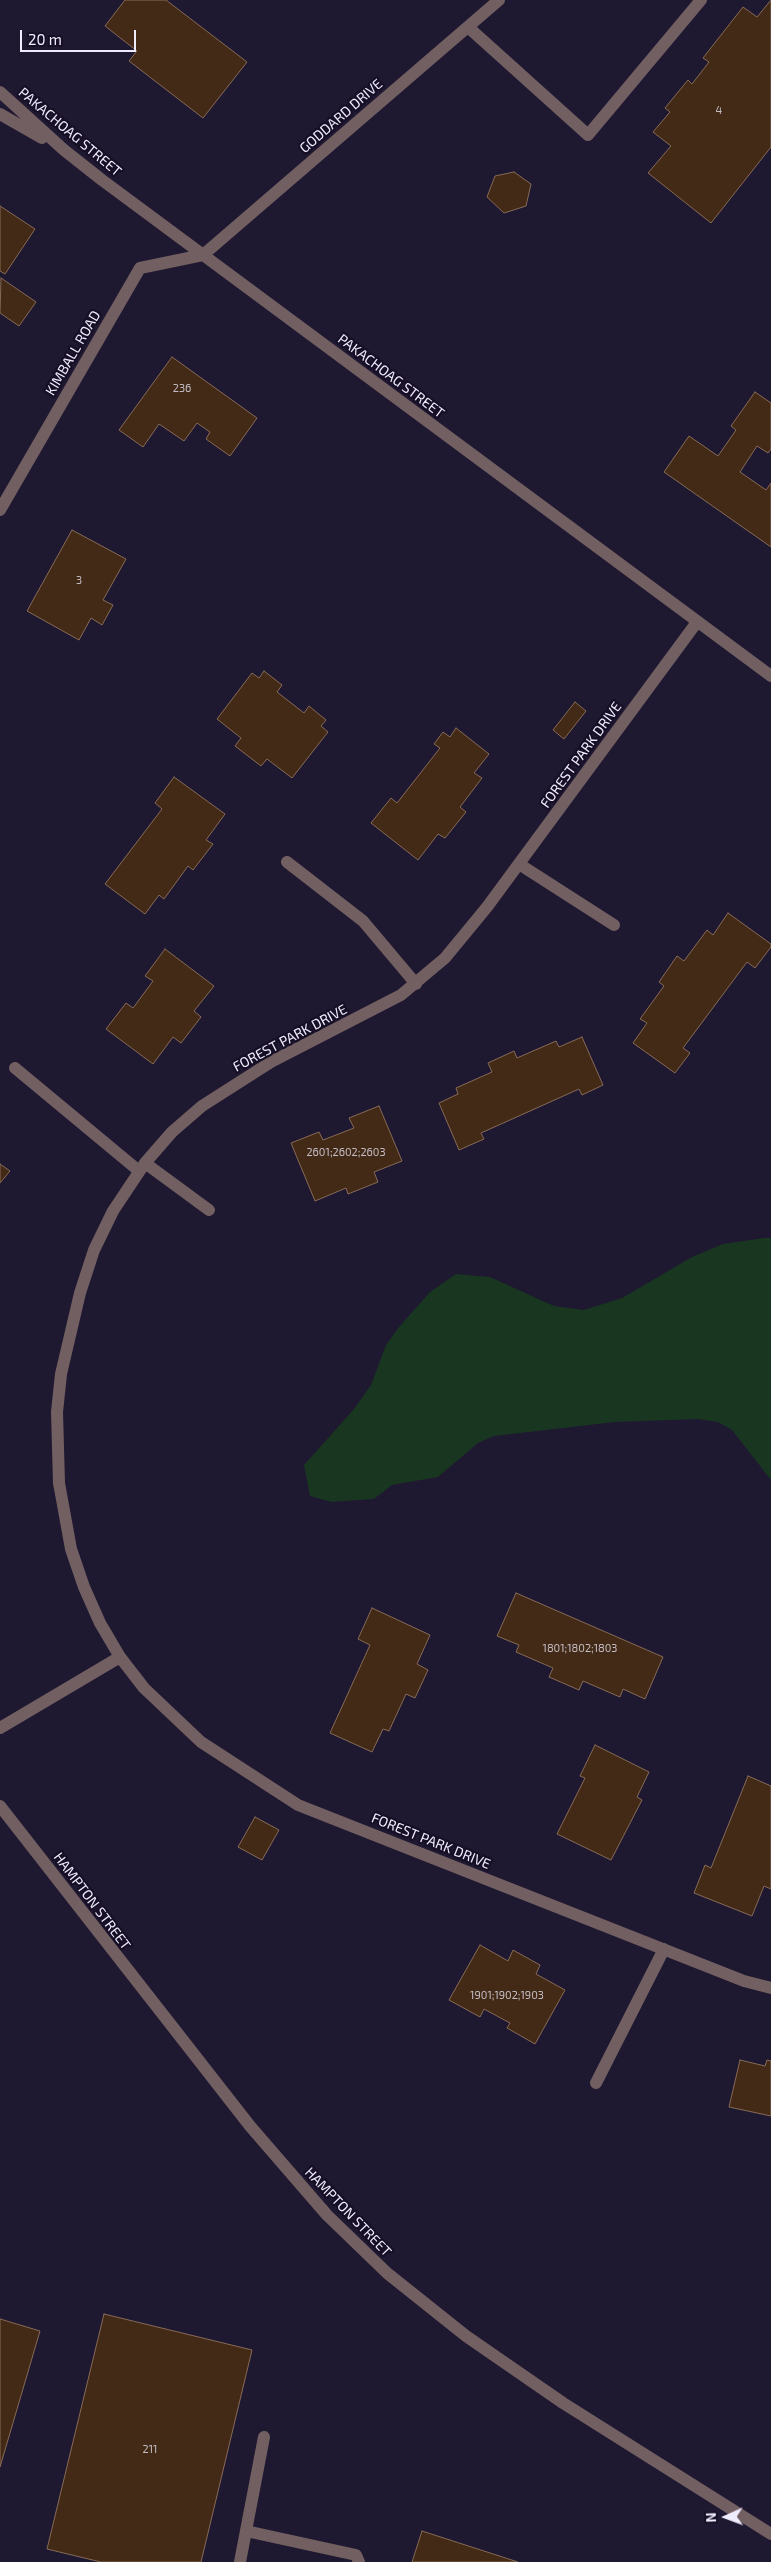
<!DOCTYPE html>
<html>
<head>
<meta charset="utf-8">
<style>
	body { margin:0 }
	#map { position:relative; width:771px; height:2562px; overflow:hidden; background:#1f1831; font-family:"Exo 2",sans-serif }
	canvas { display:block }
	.north { position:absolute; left:701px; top:2492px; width:50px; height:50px; -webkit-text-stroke:4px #160f26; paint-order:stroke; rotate:268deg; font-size:14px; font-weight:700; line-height:20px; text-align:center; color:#efecfd }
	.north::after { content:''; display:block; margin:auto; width:18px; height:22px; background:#efecfd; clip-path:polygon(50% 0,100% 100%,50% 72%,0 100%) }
	.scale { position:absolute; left:20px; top:30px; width:116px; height:22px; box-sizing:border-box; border:2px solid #efecfd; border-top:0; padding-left:6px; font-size:15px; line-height:18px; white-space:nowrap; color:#efecfd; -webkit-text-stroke:4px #160f26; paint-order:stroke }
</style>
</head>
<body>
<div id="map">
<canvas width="771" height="2562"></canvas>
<div class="north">N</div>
<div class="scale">20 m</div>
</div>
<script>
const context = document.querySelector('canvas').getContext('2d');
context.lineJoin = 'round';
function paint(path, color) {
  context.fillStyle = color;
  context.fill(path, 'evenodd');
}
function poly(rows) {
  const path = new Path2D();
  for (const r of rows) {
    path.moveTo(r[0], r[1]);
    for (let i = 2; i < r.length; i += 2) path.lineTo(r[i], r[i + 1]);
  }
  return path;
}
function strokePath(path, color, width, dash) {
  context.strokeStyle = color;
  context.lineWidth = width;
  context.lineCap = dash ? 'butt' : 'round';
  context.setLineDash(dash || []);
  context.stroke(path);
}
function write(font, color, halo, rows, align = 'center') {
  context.font = font + ' "Exo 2",sans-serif';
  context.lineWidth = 4.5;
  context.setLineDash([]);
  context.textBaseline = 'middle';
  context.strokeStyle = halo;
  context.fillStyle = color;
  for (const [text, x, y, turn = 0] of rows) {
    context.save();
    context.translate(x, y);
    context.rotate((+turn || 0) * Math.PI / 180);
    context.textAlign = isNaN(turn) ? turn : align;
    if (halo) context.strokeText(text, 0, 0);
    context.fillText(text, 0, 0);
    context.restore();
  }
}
paint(poly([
	[764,1238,771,1238,771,1480,732,1430,718,1422,698,1419,615,1422,494,1436,478,1443,438,1477,392,1485,374,1499,332,1502,310,1496,304,1465,354,1409,371,1385,386,1345,399,1327,430,1292,456,1274,490,1277,554,1306,584,1310,622,1298,692,1257,723,1244]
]), '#193621');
const building = poly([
	[125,0,166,0,247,62,203,118,129,61,137,51,105,26,125,0],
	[771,0,771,147,711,223,648,173,671,146,653,132,670,112,665,108,688,80,692,84,709,62,703,58,743,7,757,17,771,0],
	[514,172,531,184,526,206,504,213,487,197,495,176,514,172],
	[0,206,35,229,5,274,0,271,0,206],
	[1,278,36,302,19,326,0,313,1,278],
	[172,357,257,418,230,456,206,439,210,432,197,423,184,441,159,424,143,447,119,430,172,357],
	[755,392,771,403,771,449,768,453,757,446,740,472,766,490,771,483,771,547,664,472,689,436,718,456,736,430,731,426,755,392],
	[72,530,126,559,103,600,113,605,102,625,91,618,79,640,27,611,72,530],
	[264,671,282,685,277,692,304,713,309,706,326,720,321,726,328,732,292,778,267,759,261,766,235,746,241,738,217,719,252,673,259,678,264,671],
	[575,702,586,711,564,739,553,730,575,702],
	[456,728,489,754,474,773,482,778,460,807,466,812,445,838,438,834,418,860,371,823,391,798,397,803,440,748,434,744,443,732,450,737,456,728],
	[174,777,225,814,206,840,213,844,193,870,188,866,164,899,159,895,145,914,105,884,162,809,155,803,174,777],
	[728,913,771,944,771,947,755,968,747,962,683,1048,690,1053,675,1073,633,1043,647,1023,640,1019,664,986,659,982,677,956,684,961,707,930,713,935,728,913],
	[165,949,214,986,194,1011,201,1017,181,1043,173,1037,153,1064,106,1029,126,1003,133,1008,153,981,145,976,165,949],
	[582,1037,603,1085,582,1095,579,1089,481,1133,484,1139,459,1150,439,1103,458,1094,456,1088,492,1072,488,1063,514,1051,517,1058,556,1041,559,1047,582,1037],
	[379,1106,402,1161,374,1172,378,1182,348,1194,346,1188,315,1201,291,1143,319,1132,323,1140,354,1128,349,1118,379,1106],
	[0,1164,10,1171,0,1183,0,1164],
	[516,1593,663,1657,645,1699,623,1689,620,1697,583,1681,579,1690,549,1677,553,1668,516,1652,519,1645,497,1636,516,1593],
	[372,1608,430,1635,417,1664,428,1670,415,1698,406,1694,389,1731,383,1729,372,1752,330,1733,370,1645,358,1639,372,1608],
	[595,1745,649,1772,637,1797,642,1800,611,1860,557,1834,585,1778,580,1776,595,1745],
	[748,1776,771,1786,771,1889,764,1886,752,1916,694,1893,705,1865,711,1868,748,1776],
	[255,1817,279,1830,262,1860,238,1847,255,1817],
	[480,1945,508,1961,513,1950,540,1965,536,1974,565,1990,535,2044,507,2028,510,2023,484,2009,480,2017,449,2000,480,1945],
	[740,2060,765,2066,767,2060,771,2061,771,2116,729,2107,740,2060],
	[104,2314,252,2350,201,2562,101,2562,47,2549,104,2314],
	[0,2319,40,2331,0,2467,0,2319],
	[422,2531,518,2562,412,2562,422,2531]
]);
paint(building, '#422a17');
strokePath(building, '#876b57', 1);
strokePath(poly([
	[468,27,588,135,701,0],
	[0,92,64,150,102,180,771,676],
	[0,114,42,138],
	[0,510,140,268,203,255,499,0],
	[697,622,487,907,445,958,401,995,271,1062,202,1106,172,1132,145,1163,113,1211,94,1250,80,1293,61,1374,57,1412,59,1483,71,1549,84,1587,100,1623,120,1657,144,1688,201,1742,298,1805,744,1981,771,1988],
	[287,862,363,921,416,984],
	[519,864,614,925],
	[15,1068,139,1171],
	[145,1163,209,1210],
	[0,1728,120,1657],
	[0,1806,250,2126,327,2215,387,2273,466,2336,563,2403,771,2534],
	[596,2083,664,1949],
	[246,2531,356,2555,359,2562],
	[240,2562,264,2437]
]), '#725f61', 12);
write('11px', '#c4bcc4', null, [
	["4",719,110],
	["236",182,388],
	["3",79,580],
	["2601;2602;2603",346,1152],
	["1801;1802;1803",580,1648],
	["1901;1902;1903",507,1995],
	["211",150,2449]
]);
write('14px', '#efecfd', '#160f26', [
	["GODDARD DRIVE",341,116,-41],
	["PAKACHOAG STREET",70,132,40],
	["KIMBALL ROAD",73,353,-60],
	["PAKACHOAG STREET",391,376,37],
	["FOREST PARK DRIVE",581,755,-54],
	["FOREST PARK DRIVE",290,1038,-28],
	["FOREST PARK DRIVE",431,1841,22],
	["HAMPTON STREET",92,1901,53],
	["HAMPTON STREET",348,2212,46]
]);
</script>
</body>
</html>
